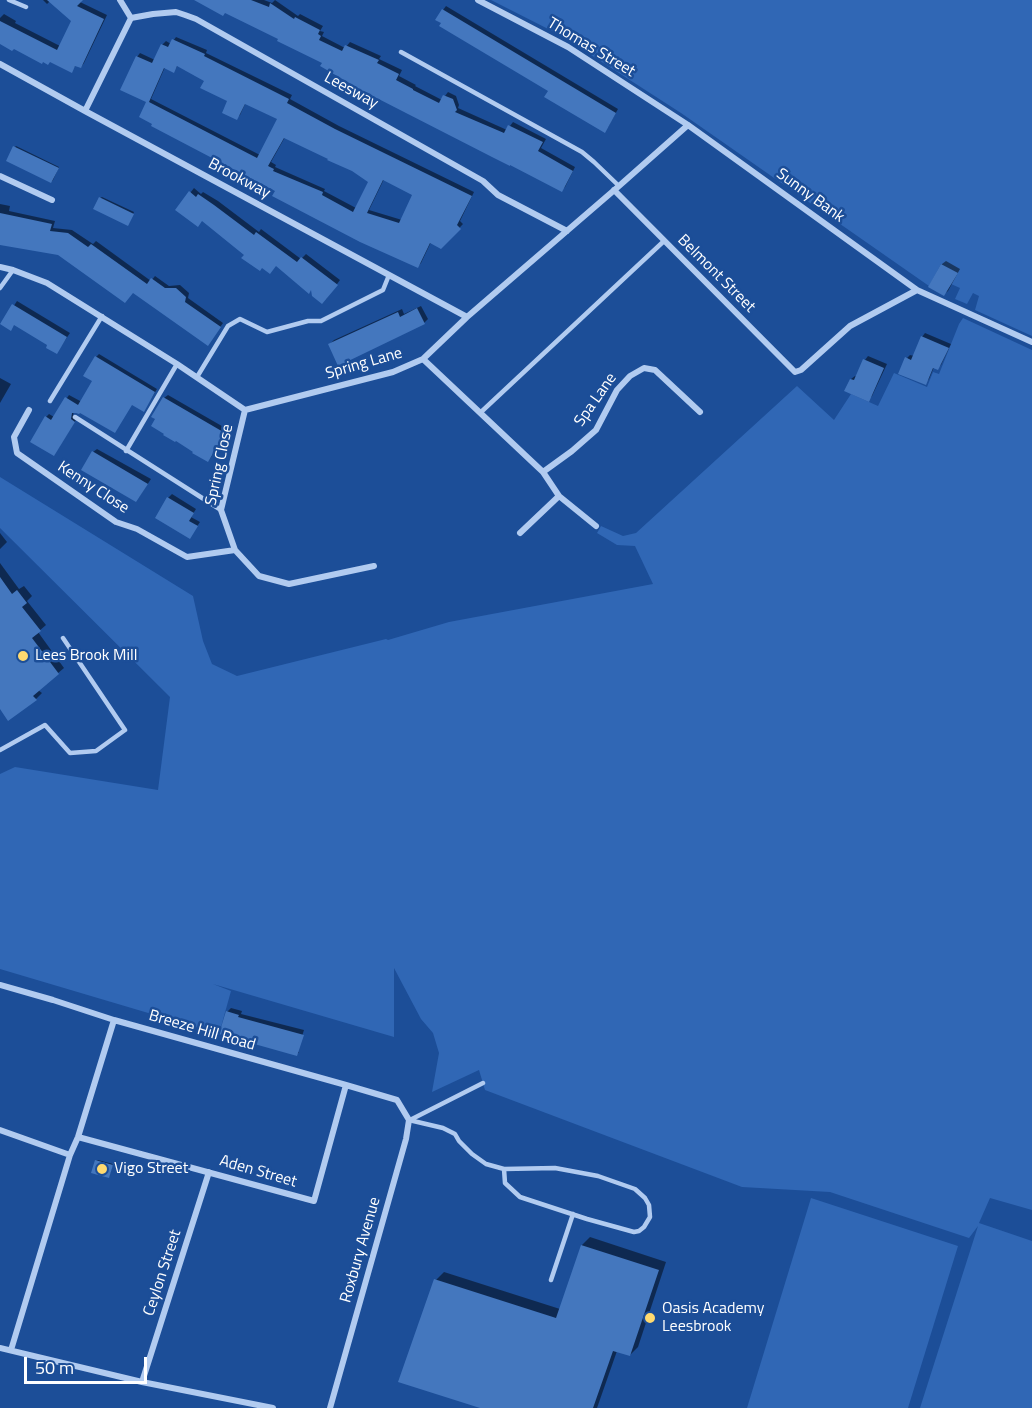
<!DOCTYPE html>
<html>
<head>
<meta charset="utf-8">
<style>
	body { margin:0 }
	#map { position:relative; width:1032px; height:1408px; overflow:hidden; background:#1c4e98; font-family:"Titillium Web",sans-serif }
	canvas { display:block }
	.scale { position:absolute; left:24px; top:1357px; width:123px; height:27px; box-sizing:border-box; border:3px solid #fff; border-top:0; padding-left:8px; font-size:18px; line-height:21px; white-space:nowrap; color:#fff; -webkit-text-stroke:4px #1c4e98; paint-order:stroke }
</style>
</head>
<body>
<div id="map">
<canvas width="1032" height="1408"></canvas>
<div class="scale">50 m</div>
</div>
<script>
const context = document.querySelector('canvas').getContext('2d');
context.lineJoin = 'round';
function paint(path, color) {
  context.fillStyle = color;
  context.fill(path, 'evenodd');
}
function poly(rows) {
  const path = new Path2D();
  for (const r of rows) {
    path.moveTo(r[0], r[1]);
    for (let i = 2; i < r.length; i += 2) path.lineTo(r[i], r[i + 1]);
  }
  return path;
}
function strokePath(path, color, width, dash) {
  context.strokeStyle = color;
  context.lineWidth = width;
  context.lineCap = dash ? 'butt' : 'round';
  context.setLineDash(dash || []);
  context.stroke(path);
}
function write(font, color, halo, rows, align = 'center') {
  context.font = font + ' "Titillium Web",sans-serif';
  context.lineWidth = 5;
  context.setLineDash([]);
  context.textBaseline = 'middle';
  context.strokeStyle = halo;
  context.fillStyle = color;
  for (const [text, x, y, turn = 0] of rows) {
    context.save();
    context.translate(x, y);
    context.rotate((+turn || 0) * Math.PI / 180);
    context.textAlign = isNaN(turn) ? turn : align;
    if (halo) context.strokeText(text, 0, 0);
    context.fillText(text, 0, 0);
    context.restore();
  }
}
paint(poly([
	[491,0,1032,0,1032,336,975,310,979,296,973,293,967,304,955,299,960,288,951,284,957,273,941,264,929,286,681,113,560,35],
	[963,318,1032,350,1032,1210,990,1198,979,1223,1032,1241,1032,1408,920,1408,978,1226,969,1238,830,1192,742,1187,485,1090,479,1070,432,1092,439,1053,433,1033,421,1019,394,968,394,1037,213,984,231,991,219,1034,0,969,0,774,15,767,158,790,170,697,0,528,0,477,193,596,203,641,212,664,237,676,386,639,388,640,449,622,653,584,635,546,617,545,597,533,601,526,623,536,636,533,797,386,834,420,851,394,878,406,894,373,927,387,933,372,939,374,959,324],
	[811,1198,958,1246,908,1408,747,1408]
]), '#3067b5');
paint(poly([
	[43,0,81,0,80,2,107,15,84,63,81,67,76,65,71,71,50,61,0,42,0,18,4,14,16,21,15,23,60,46,73,21,50,1,47,4],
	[196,0,264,0,272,3,275,0,298,16,300,14,323,26,320,31,324,32,322,36,345,48,350,42,381,56,379,59,402,70,399,76,416,85,415,86,442,100,448,92,456,96,459,105,458,108,507,130,513,122,546,139,541,148,575,167,565,187,561,190,280,39,226,11],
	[446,6,618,109,608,127,443,23,443,10],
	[176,37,207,50,206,53,292,95,290,99,339,126,474,192,460,221,463,224,441,247,431,242,421,263,418,266,159,128,148,101,137,57,140,53,155,60,162,45,166,41,171,44],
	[178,65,206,80,229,100,236,118,240,115,246,102,279,119,260,155,151,99,165,67,174,71],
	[285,137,353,170,370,182,356,208,324,191,325,189,275,167,276,165,271,162],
	[384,179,414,194,402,220,369,210],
	[16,146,59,167,53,180,51,182,15,147],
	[194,188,201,194,203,192,218,201,259,232,261,229,301,259,306,254,340,280,326,299,312,288,276,265,246,255,203,219,177,210],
	[102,197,134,212,129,223,100,198],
	[0,204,10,206,9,211,55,221,53,228,72,230,93,244,96,241,151,281,155,276,169,286,180,285,189,293,188,298,223,323,211,340,133,291,59,254,0,243],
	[946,261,960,269,948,291,944,294,930,286,942,264],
	[17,301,70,333,57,352,49,344,15,324,2,324],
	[421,306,428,319,424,323,330,344,334,340,402,309,404,314],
	[925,333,951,344,941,365,937,368,934,367,929,379,925,383,907,358,910,355,914,356,922,337],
	[99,354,157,389,146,407,133,404,74,411,73,415,77,418,54,455,46,417,49,414,54,417,69,395,82,402,94,381,96,357],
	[868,356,887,364,872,396,868,400,851,379,855,376,857,377,865,360],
	[0,378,11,384,0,403],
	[168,395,227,429,211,457,208,461,164,398],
	[97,449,151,479,139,497,93,452],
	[172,494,196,509,191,517,200,522,190,537,168,498],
	[0,533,7,542,0,549],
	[0,563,19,589,24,586,32,596,27,601,46,625,38,632,64,668,38,690,42,693,36,699,8,719,0,707],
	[231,1008,242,1011,241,1014,304,1030,297,1052,299,1052,297,1054,227,1012],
	[98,1160,113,1164,109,1177,96,1161],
	[590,1237,666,1262,638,1347,630,1355,617,1351,597,1408,485,1408,436,1280,444,1272,560,1309,582,1245]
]), '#0007');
paint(poly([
	[47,0,83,0,77,6,104,19,81,68,75,66,72,73,50,62,48,65,43,62,42,64,14,49,12,51,0,44,0,21,57,50,71,21],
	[194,0,251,0,269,7,270,3,294,19,295,17,320,30,318,34,321,36,319,40,342,51,345,45,379,60,377,63,399,74,396,80,413,89,413,90,439,103,443,95,453,99,457,110,455,112,504,133,508,125,543,142,538,151,573,171,562,192,510,165,510,166,492,157,363,91,320,66,322,63,277,41,278,39,225,13,223,16],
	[442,9,616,113,605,133,544,97,548,91,439,26,441,23,435,20],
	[172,39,205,54,204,56,289,99,287,103,335,129,472,196,457,225,461,229,441,249,430,243,418,268,360,242,272,196,275,191,151,126,152,124,139,117,146,102,120,90,136,56,152,63,161,44,168,47],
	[177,66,204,81,200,88,227,101,222,113,237,120,245,104,277,119,257,158,149,102,164,68,174,73],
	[284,138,328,159,327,160,352,171,368,182,353,212,322,195,323,192,273,171,274,169,268,166],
	[383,180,412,195,399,223,367,213],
	[13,146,59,168,51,183,6,161],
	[189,191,196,197,198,194,214,205,254,235,256,232,297,262,301,257,338,285,322,304,312,296,311,290,309,294,276,266,270,274,262,268,260,271,241,258,244,255,202,221,198,227,175,210],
	[99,197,134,214,128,226,93,209],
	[0,213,52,224,50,231,68,233,88,247,91,244,147,284,151,278,165,288,176,288,186,297,185,302,221,327,208,346,133,293,125,303,58,255,0,245],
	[941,264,958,273,944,296,928,287],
	[12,304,67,337,57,354,46,348,47,345,14,325,11,331,0,324],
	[417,308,425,324,338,366,328,344,398,312,400,317],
	[921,336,949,348,938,370,933,368,926,385,898,374,905,357,911,360],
	[95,356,155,392,144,412,132,405,115,433,80,413,79,414,76,413,72,413,71,419,75,422,54,456,30,442,45,416,51,420,65,397,78,405,92,381,83,376],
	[863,359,884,368,869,402,844,391,850,379,854,380],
	[163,397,225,433,208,462,192,453,193,452,176,441,175,442,163,435,164,434,151,426,155,419,151,417],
	[92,451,148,484,136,502,81,470],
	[167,497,194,513,189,521,198,526,190,539,155,518],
	[0,577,12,594,17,590,27,603,22,607,41,631,32,638,59,674,33,696,37,700,8,721,0,709],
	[226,1011,239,1015,238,1017,304,1035,297,1056,219,1034],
	[95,1160,113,1165,109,1178,91,1173],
	[581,1245,659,1270,630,1356,613,1351,593,1408,480,1408,398,1382,434,1279,556,1318]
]), '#4477be');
strokePath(poly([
	[9,0,26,7],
	[401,52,582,152,594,162,619,186],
	[0,288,13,270],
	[197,377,228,326,240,319,267,332,308,321,321,321,383,290,389,275],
	[50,401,102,316],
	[480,413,664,241],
	[75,417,221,510],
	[126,451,177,364],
	[0,750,45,725,70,753,96,751,125,730,63,638],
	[409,1120,443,1128,455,1134,459,1141,472,1154,486,1164,504,1169,555,1168,598,1176,635,1189,645,1198,649,1205,650,1217,644,1227,639,1231,634,1232,587,1219,520,1197,505,1183,504,1169],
	[410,1120,483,1083],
	[551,1280,573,1214]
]), '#b1cbf0', 4.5);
strokePath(poly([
	[120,0,131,18,153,14,176,12,185,15,196,19,483,181,498,195,567,231],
	[478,0,568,47,688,125,917,290,1032,342],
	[0,64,85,111,467,317],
	[85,111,131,18],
	[0,176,52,200],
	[614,190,795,372,801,370,850,326,917,290],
	[0,267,13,270,47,283,177,364,245,410,393,372,423,359,467,317,619,186,688,125],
	[423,359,543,472,559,496,596,526],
	[29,410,14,437,17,453,116,522,137,529,187,557,235,550],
	[245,410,221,510,235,550,259,576,289,584,374,566],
	[543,472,572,451,596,430,617,390,630,376,644,368,655,370,700,412],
	[520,533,559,496],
	[0,985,53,1000,114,1020,346,1085,397,1100,409,1120,406,1139,330,1408],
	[0,1130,70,1155],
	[78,1137,314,1201,346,1085],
	[0,1348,142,1382,273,1408],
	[11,1350,70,1155,78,1137,114,1020],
	[142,1382,209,1172]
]), '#b1cbf0', 6);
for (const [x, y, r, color] of [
	[23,656,6,"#ffda70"],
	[102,1169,6,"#ffda70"],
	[650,1318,6,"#ffda70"]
]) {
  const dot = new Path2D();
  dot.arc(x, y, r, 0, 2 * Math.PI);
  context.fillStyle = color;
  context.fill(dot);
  strokePath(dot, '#1c4e98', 2);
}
write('16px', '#fff', '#1c4e98', [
	["Thomas Street",591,48,31],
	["Leesway",351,91,29],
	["Brookway",239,179,28],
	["Sunny Bank",810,196,36],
	["Belmont Street",716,274,45],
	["Spring Lane",364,364,-16],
	["Spa Lane",596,400,-55],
	["Spring Close",220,465,-78],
	["Kenny Close",93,488,33],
	["Breeze Hill Road",202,1031,16],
	["Aden Street",258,1172,16],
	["Roxbury Avenue",361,1250,-74],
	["Ceylon Street",163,1273,-72]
]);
write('16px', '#fff', '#1c4e98', [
	["Lees Brook Mill",35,656],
	["Vigo Street",114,1169],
	["Oasis Academy",662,1309],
	["Leesbrook",662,1327]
], 'left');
</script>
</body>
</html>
